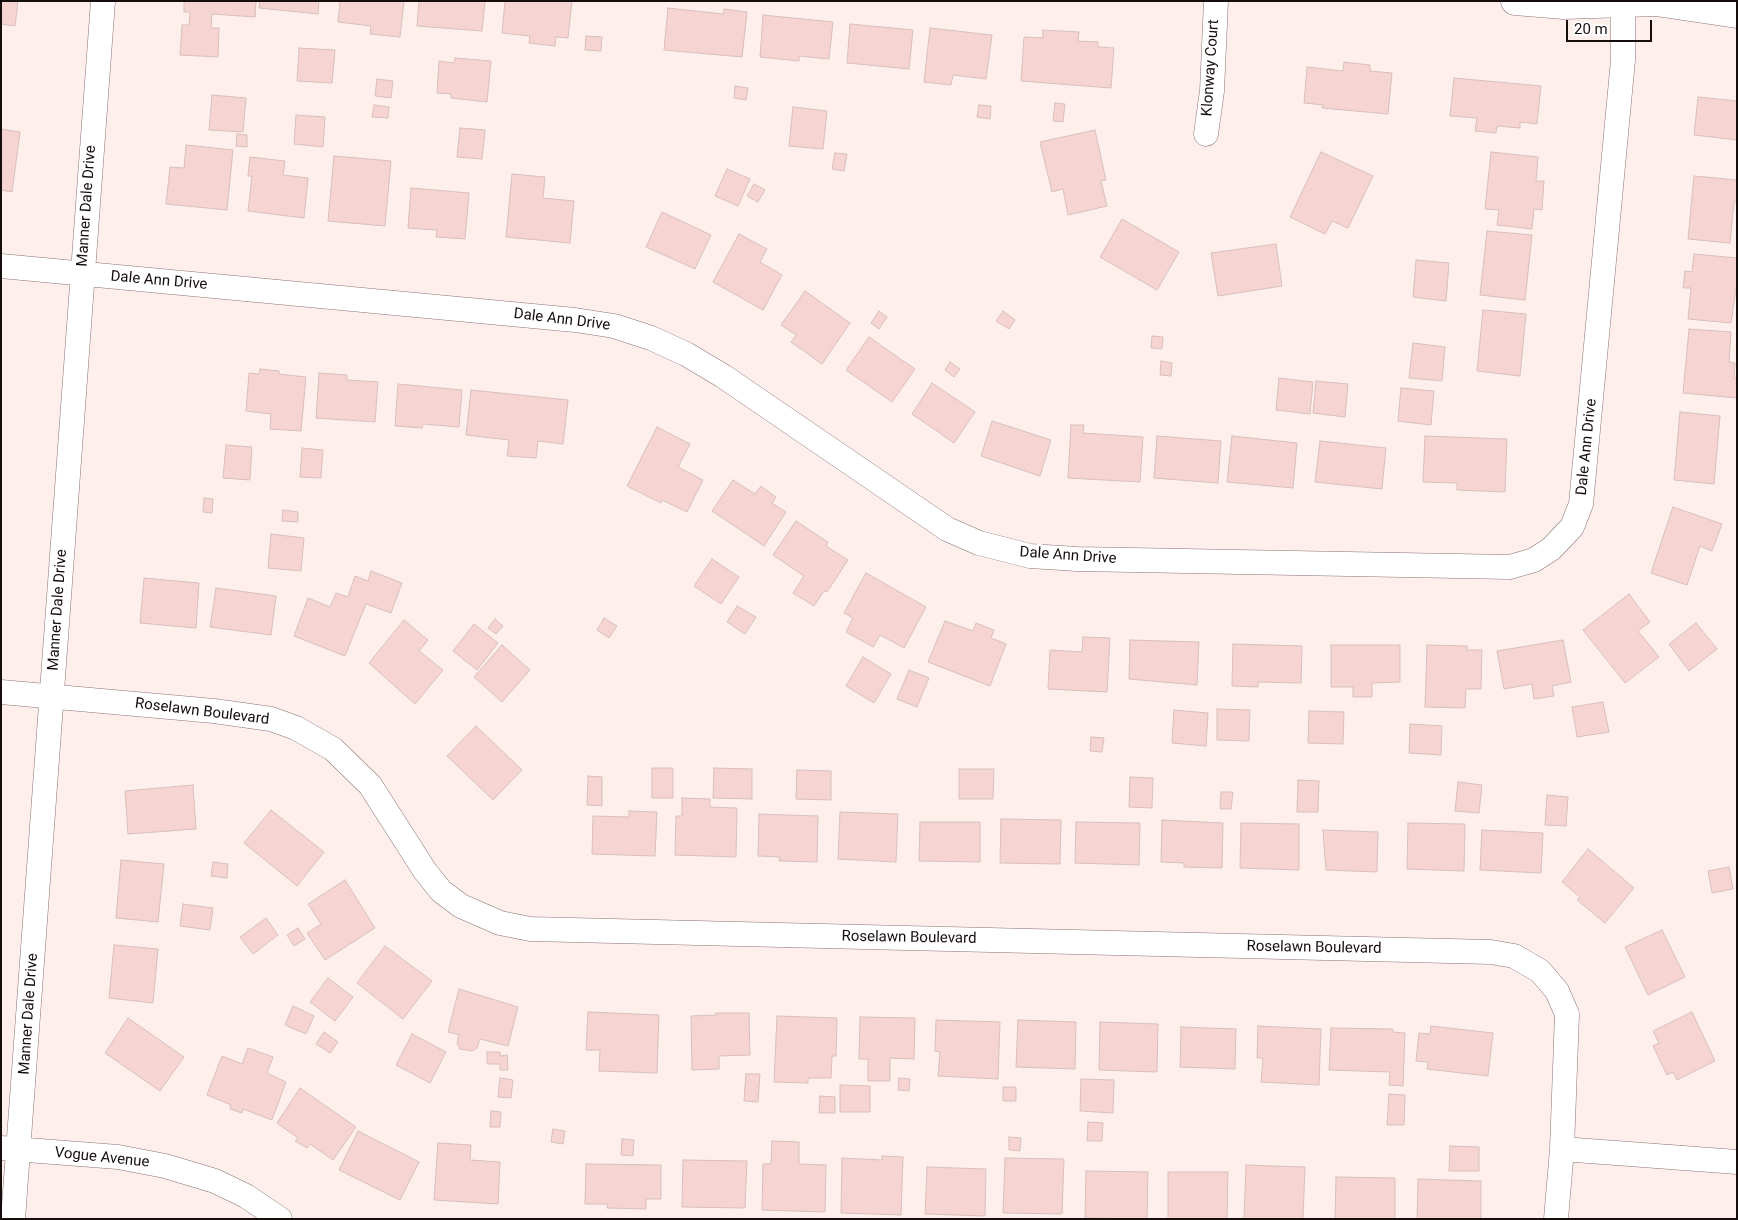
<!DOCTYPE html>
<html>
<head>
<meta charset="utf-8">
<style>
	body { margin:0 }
	#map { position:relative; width:1738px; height:1220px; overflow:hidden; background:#feefed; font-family:Roboto,sans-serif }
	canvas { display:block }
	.frame { position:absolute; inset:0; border:2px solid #160e0d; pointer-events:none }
	.scale { position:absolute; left:1566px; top:20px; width:86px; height:22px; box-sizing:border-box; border:2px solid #160e0d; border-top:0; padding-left:6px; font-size:15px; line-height:18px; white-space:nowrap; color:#160e0d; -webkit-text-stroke:4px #fff; paint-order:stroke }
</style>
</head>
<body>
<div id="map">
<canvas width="1738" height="1220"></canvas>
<div class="frame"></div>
<div class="scale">20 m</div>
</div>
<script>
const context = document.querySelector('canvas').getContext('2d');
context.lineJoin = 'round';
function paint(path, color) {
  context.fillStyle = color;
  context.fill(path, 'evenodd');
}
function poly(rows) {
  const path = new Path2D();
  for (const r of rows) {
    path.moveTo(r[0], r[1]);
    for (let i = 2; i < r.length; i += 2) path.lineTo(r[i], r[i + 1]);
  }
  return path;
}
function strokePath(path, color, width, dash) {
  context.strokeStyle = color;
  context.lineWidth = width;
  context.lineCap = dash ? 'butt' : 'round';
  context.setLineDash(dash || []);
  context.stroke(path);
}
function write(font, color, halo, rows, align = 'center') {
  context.font = font + ' Roboto,sans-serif';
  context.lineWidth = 5;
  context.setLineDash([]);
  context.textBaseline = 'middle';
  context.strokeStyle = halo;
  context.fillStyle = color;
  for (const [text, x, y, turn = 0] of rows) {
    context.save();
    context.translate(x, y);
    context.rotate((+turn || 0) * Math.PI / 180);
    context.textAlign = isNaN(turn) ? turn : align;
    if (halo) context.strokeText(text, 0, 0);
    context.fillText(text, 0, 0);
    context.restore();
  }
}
const building = poly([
	[1,1,18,1,15,26,1,24,1,1],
	[184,1,256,1,255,17,212,14,211,28,219,28,218,57,180,55,182,25,189,25,190,12,184,12,184,1],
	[260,1,319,1,318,14,259,8,260,1],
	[340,1,404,1,400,37,370,34,371,26,338,22,340,1],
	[419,1,485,1,482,31,417,26,419,1],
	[505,1,572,1,568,38,556,37,555,46,529,43,530,36,502,33,505,1],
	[668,8,723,14,724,9,747,12,742,57,664,50,668,8],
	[763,15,833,22,829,59,799,56,799,61,760,57,763,15],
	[850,24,913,30,909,69,847,63,850,24],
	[930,28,992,35,986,79,953,75,951,85,924,82,930,28],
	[1043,30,1079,32,1078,41,1098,42,1098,47,1114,48,1111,88,1021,81,1024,37,1043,38,1043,30],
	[586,36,602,37,601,51,585,50,586,36],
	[299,48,335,50,332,83,297,81,299,48],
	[455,58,491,61,487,102,451,98,451,94,437,93,439,61,454,63,455,58],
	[1344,62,1370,65,1370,71,1392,73,1388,114,1322,108,1323,105,1304,103,1307,67,1343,71,1344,62],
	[1454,78,1541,86,1537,124,1520,122,1520,128,1497,126,1496,133,1475,131,1477,118,1450,116,1454,78],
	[377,79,393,81,391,98,375,96,377,79],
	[735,86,748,88,746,100,734,98,735,86],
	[212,95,246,98,243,132,209,130,212,95],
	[1698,97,1737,101,1737,140,1694,135,1698,97],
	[1055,103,1065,104,1063,122,1053,121,1055,103],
	[374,105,389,107,388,118,372,117,374,105],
	[979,105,991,106,990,119,977,117,979,105],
	[793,107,827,111,823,149,789,146,793,107],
	[296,115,325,117,323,147,294,144,296,115],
	[460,128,485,130,482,159,457,157,460,128],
	[1,129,20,132,12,192,1,190,1,129],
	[1095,130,1106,180,1101,181,1107,206,1068,215,1063,189,1052,192,1040,142,1095,130],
	[237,134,247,135,247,147,236,146,237,134],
	[186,145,233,150,227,210,166,204,170,167,184,168,186,145],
	[1321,152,1373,176,1348,228,1332,221,1325,234,1290,217,1321,152],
	[1491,152,1538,157,1536,181,1544,181,1542,210,1534,209,1532,229,1497,225,1499,210,1485,209,1491,152],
	[835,153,847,154,844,171,832,169,835,153],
	[334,156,391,161,385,226,328,221,334,156],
	[250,157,285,161,283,175,308,178,304,218,248,211,252,176,248,176,250,157],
	[727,169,750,179,738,206,715,196,727,169],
	[512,174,545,177,543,198,574,201,570,243,506,237,512,174],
	[1694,176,1737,180,1737,202,1734,202,1730,243,1688,239,1694,176],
	[754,184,765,190,758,202,747,196,754,184],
	[411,188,469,193,465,239,436,237,437,230,408,228,411,188],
	[662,212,711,235,695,269,646,247,662,212],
	[1122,219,1179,252,1157,290,1100,257,1122,219],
	[1487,231,1532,235,1525,300,1480,295,1487,231],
	[739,234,767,249,760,262,782,275,763,310,713,282,739,234],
	[1276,244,1282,286,1218,296,1211,253,1276,244],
	[1694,254,1737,258,1737,281,1731,323,1688,319,1691,288,1683,288,1685,271,1692,272,1694,254],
	[1416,260,1449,263,1446,301,1413,297,1416,260],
	[805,291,850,323,822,364,791,342,796,335,781,325,805,291],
	[1483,310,1526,314,1520,376,1477,371,1483,310],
	[879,311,887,317,879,329,871,323,879,311],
	[1003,311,1015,320,1009,329,996,321,1003,311],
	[1689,329,1731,332,1729,362,1735,363,1734,378,1737,378,1737,398,1683,393,1689,329],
	[1152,336,1163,337,1162,349,1151,348,1152,336],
	[869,337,915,369,892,402,846,370,869,337],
	[1413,343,1445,347,1442,381,1409,378,1413,343],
	[1161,361,1172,363,1171,376,1160,375,1161,361],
	[950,362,960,369,954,377,945,370,950,362],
	[260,369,279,371,279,374,306,377,301,431,270,429,271,414,246,411,249,373,259,374,260,369],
	[319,373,347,375,347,380,378,382,375,422,316,418,319,373],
	[1279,378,1313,382,1310,414,1276,410,1279,378],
	[1316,381,1348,384,1345,417,1313,413,1316,381],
	[932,383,975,412,954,443,912,414,932,383],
	[398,384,462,390,459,427,423,424,422,428,395,426,398,384],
	[1401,388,1434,391,1431,425,1398,421,1401,388],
	[471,390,568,400,563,444,538,441,536,458,507,456,509,440,466,435,471,390],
	[1680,412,1720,416,1714,484,1674,480,1680,412],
	[992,421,1051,440,1040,476,981,456,992,421],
	[1071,425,1084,425,1083,433,1143,437,1140,482,1068,478,1071,425],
	[657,427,690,444,678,467,703,480,687,512,662,500,661,503,627,486,657,427],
	[1157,436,1221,441,1218,483,1154,478,1157,436],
	[1232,436,1297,443,1293,488,1227,482,1232,436],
	[1425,436,1507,439,1505,492,1457,490,1457,483,1423,482,1425,436],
	[1320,441,1386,448,1382,489,1315,482,1320,441],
	[226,445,252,447,250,480,223,478,226,445],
	[302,448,323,450,321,478,300,477,302,448],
	[733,480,755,494,761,486,776,497,772,503,786,512,764,546,712,511,733,480],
	[204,498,213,499,212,513,203,512,204,498],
	[1673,507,1722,524,1712,551,1700,546,1687,585,1651,573,1673,507],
	[283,510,298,512,298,522,282,521,283,510],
	[796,521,828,542,826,546,848,560,827,592,824,591,814,606,793,593,804,576,773,555,796,521],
	[271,534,304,538,301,571,268,568,271,534],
	[712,559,739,577,721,604,694,586,712,559],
	[371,571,402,583,391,613,366,604,345,656,294,636,308,598,330,607,336,593,348,597,355,576,368,581,371,571],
	[866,573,926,607,904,648,880,635,873,647,846,632,853,618,844,613,866,573],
	[144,578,199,583,196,628,140,623,144,578],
	[216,588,276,596,271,635,210,627,216,588],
	[1629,594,1650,622,1638,631,1659,657,1625,683,1583,630,1629,594],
	[737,606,756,617,745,634,727,622,737,606],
	[604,618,617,626,609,638,597,630,604,618],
	[495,619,503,626,496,634,488,628,495,619],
	[404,620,428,640,419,651,443,670,415,704,369,663,404,620],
	[945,621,973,631,976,623,994,630,991,638,1006,644,990,686,928,662,945,621],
	[1696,623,1717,649,1689,671,1669,644,1696,623],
	[474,624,498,643,477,670,453,651,474,624],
	[1083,637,1110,638,1107,692,1048,689,1050,650,1082,652,1083,637],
	[1130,640,1199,642,1197,685,1129,679,1130,640],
	[1563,640,1571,682,1552,686,1554,696,1534,699,1532,684,1504,689,1497,651,1563,640],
	[1233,644,1302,646,1301,683,1258,682,1258,687,1232,686,1233,644],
	[502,645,530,670,502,702,474,677,502,645],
	[1331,645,1400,645,1400,682,1372,683,1372,697,1353,697,1353,687,1331,687,1331,645],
	[1427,645,1467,646,1467,650,1482,650,1481,689,1466,689,1465,708,1425,707,1427,645],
	[863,657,891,674,874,703,846,686,863,657],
	[909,670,929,678,917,707,897,699,909,670],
	[1603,702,1609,732,1577,737,1572,707,1603,702],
	[1217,709,1250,710,1249,741,1217,740,1217,709],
	[1174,710,1208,713,1206,746,1172,743,1174,710],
	[1309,711,1344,712,1343,744,1308,743,1309,711],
	[1410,724,1442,726,1441,755,1409,753,1410,724],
	[476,726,522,770,493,800,447,756,476,726],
	[1091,737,1104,738,1102,752,1090,751,1091,737],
	[652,768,673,768,673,798,652,798,652,768],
	[714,768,752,769,752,799,713,798,714,768],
	[959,769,994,769,993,799,959,799,959,769],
	[797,770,831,771,831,800,796,799,797,770],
	[588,776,602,777,602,806,587,805,588,776],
	[1130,777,1153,778,1152,808,1129,807,1130,777],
	[1298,780,1319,781,1318,812,1297,812,1298,780],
	[1458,782,1482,785,1479,813,1455,811,1458,782],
	[193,785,196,829,128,834,125,791,193,785],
	[1221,792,1233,792,1231,809,1220,809,1221,792],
	[1547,795,1568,797,1566,826,1545,825,1547,795],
	[682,798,710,799,710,807,737,808,736,857,675,855,676,816,682,816,682,798],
	[271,810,324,852,297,886,244,843,271,810],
	[629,811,657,812,655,856,592,854,593,816,629,817,629,811],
	[840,812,898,814,896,862,838,859,840,812],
	[759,814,818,816,817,862,779,861,780,857,758,856,759,814],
	[1001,819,1061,820,1060,864,1000,863,1001,819],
	[1162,820,1223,823,1222,868,1184,867,1184,863,1161,862,1162,820],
	[920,822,980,822,980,862,919,861,920,822],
	[1076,822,1140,823,1139,865,1075,863,1076,822],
	[1241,823,1299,824,1299,870,1240,868,1241,823],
	[1408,823,1465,824,1464,871,1407,869,1408,823],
	[1323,830,1378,832,1377,872,1326,870,1323,830],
	[1482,830,1543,833,1541,873,1480,870,1482,830],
	[1588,849,1634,888,1605,923,1577,900,1580,897,1562,882,1588,849],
	[121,860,164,864,158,922,116,918,121,860],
	[213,862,228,864,227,878,211,876,213,862],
	[1729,867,1733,889,1712,893,1708,871,1729,867],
	[345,880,375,928,325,960,307,933,321,924,308,904,345,880],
	[183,904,213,908,210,930,180,926,183,904],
	[266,918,278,935,253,954,240,937,266,918],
	[298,928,305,939,294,946,287,935,298,928],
	[1662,930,1685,977,1648,995,1625,947,1662,930],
	[114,945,158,949,153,1003,109,998,114,945],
	[385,946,432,981,403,1019,357,983,385,946],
	[328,978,353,997,335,1021,310,1002,328,978],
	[459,989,518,1007,508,1046,480,1039,477,1048,472,1051,460,1049,457,1043,459,1035,448,1032,459,989],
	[293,1006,314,1016,306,1034,285,1025,293,1006],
	[588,1012,659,1015,657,1073,599,1071,600,1050,586,1050,588,1012],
	[1692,1012,1715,1061,1677,1080,1673,1072,1667,1075,1653,1046,1659,1043,1653,1031,1692,1012],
	[716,1013,749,1013,750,1055,719,1056,719,1069,692,1070,691,1016,716,1015,716,1013],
	[777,1016,837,1018,836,1056,832,1056,831,1078,808,1078,808,1083,774,1082,777,1016],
	[860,1017,915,1018,914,1059,890,1058,890,1081,868,1081,868,1059,859,1059,860,1017],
	[128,1018,184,1057,160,1091,105,1053,128,1018],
	[936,1020,1000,1022,998,1079,938,1076,940,1052,935,1051,936,1020],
	[1018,1020,1076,1022,1075,1069,1016,1067,1018,1020],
	[1100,1022,1158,1024,1157,1072,1099,1070,1100,1022],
	[1258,1026,1321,1029,1319,1085,1261,1082,1263,1058,1257,1058,1258,1026],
	[1431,1026,1493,1033,1488,1076,1427,1069,1428,1062,1416,1061,1419,1033,1430,1034,1431,1026],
	[1181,1027,1236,1029,1235,1069,1180,1067,1181,1027],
	[1331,1028,1393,1029,1393,1032,1405,1033,1403,1086,1389,1085,1390,1072,1329,1070,1331,1028],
	[324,1032,338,1042,330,1053,316,1044,324,1032],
	[412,1034,446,1052,430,1083,396,1065,412,1034],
	[248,1048,273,1057,267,1073,286,1082,272,1120,243,1109,242,1113,230,1109,231,1105,207,1095,222,1056,242,1064,248,1048],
	[487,1052,500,1052,500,1056,507,1055,508,1070,500,1070,500,1064,487,1064,487,1052],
	[746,1074,760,1074,758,1102,744,1101,746,1074],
	[500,1078,513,1080,511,1098,498,1097,500,1078],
	[899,1078,910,1079,909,1091,898,1090,899,1078],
	[1081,1079,1114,1080,1113,1113,1080,1111,1081,1079],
	[840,1085,870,1086,870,1112,840,1112,840,1085],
	[1003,1087,1016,1087,1016,1101,1003,1101,1003,1087],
	[300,1088,356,1127,333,1160,310,1144,307,1148,295,1141,298,1138,277,1123,300,1088],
	[1389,1094,1405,1095,1404,1125,1387,1125,1389,1094],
	[820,1096,835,1097,835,1113,819,1113,820,1096],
	[491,1111,501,1112,500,1127,490,1127,491,1111],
	[1088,1122,1103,1123,1102,1141,1087,1141,1088,1122],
	[553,1129,565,1131,563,1144,551,1142,553,1129],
	[358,1131,419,1162,400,1200,339,1170,358,1131],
	[1009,1137,1021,1138,1020,1151,1009,1150,1009,1137],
	[622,1139,634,1140,633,1156,621,1155,622,1139],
	[772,1141,799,1142,799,1164,826,1165,825,1212,762,1210,763,1164,771,1164,772,1141],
	[438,1143,471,1145,470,1160,500,1162,498,1204,434,1200,438,1143],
	[1450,1146,1479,1147,1479,1171,1449,1171,1450,1146],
	[882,1156,903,1157,901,1215,841,1213,842,1158,882,1160,882,1156],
	[1005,1158,1064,1159,1062,1214,1003,1213,1005,1158],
	[683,1160,747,1161,745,1208,682,1207,683,1160],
	[586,1164,661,1165,661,1199,646,1199,646,1209,607,1208,608,1204,585,1204,586,1164],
	[1246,1165,1305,1167,1303,1219,1244,1219,1246,1165],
	[927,1167,986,1169,985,1216,925,1214,927,1167],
	[1086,1171,1148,1172,1147,1219,1085,1218,1086,1171],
	[1168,1172,1228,1172,1227,1219,1168,1219,1168,1172],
	[1336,1177,1395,1178,1395,1219,1335,1219,1336,1177],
	[1418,1179,1481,1181,1481,1219,1417,1219,1418,1179]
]);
paint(building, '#f5d4d1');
strokePath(building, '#d8bfbc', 1);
const minor = poly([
	[1206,134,1212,91,1216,1],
	[1,266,575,320,614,326,651,338,686,354,723,376,947,529,979,543,1030,556,1077,559,1510,567,1534,560,1551,549,1572,527,1581,504,1623,60,1623,5],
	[1,692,214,711,271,719,296,728,333,749,370,785,425,871,441,891,461,906,500,923,530,929,1491,952,1514,956,1540,971,1557,991,1567,1014,1562,1149,1556,1219],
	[1,1148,118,1157,165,1166,215,1181,246,1196,280,1219],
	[1562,1149,1737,1162],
	[13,1219,103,1]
]);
const tertiary = poly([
	[1515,1,1564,5,1656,2,1737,14]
]);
strokePath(minor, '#8a7371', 25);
strokePath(tertiary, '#8a7371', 29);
strokePath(minor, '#fff', 24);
strokePath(tertiary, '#fff', 28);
write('15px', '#160e0d', '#fff', [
	["Klonway Court",1211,68,-86],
	["Manner Dale Drive",87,206,-86],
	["Dale Ann Drive",159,281,5],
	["Dale Ann Drive",562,320,7],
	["Dale Ann Drive",1587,447,-84],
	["Dale Ann Drive",1068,556,4],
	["Manner Dale Drive",58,610,-86],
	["Roselawn Boulevard",202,712,7],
	["Roselawn Boulevard",909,938,1],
	["Roselawn Boulevard",1314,948,1],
	["Manner Dale Drive",29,1014,-86],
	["Vogue Avenue",102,1158,6]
]);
</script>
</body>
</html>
